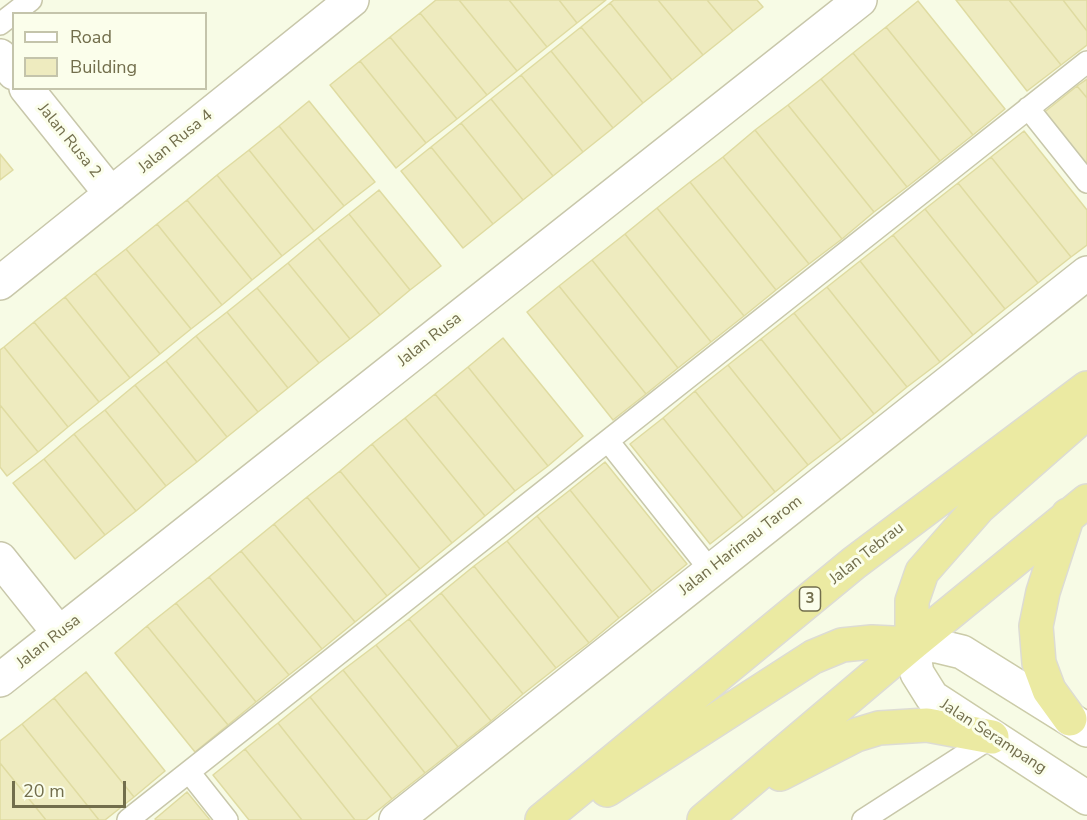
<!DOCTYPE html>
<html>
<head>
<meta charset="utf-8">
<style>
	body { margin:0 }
	#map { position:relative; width:1087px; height:820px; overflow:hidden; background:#f7fbe5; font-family:"Nunito Sans",sans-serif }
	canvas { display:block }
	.legend { position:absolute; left:12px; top:12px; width:195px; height:78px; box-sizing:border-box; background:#fbfeeb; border:2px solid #c4c4ab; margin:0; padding:8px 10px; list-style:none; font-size:18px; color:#726e4c }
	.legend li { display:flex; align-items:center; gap:12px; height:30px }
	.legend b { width:30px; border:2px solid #c4c4ab }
	.scale { position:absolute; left:12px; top:781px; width:114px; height:27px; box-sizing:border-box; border:3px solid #726e4c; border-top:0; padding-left:8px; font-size:18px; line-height:21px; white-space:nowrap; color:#726e4c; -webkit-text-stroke:4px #fbfeeb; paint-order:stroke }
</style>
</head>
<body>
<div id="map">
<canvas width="1087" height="820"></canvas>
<ul class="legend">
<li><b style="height:8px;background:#fff"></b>Road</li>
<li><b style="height:16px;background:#eeebbf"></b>Building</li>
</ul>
<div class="scale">20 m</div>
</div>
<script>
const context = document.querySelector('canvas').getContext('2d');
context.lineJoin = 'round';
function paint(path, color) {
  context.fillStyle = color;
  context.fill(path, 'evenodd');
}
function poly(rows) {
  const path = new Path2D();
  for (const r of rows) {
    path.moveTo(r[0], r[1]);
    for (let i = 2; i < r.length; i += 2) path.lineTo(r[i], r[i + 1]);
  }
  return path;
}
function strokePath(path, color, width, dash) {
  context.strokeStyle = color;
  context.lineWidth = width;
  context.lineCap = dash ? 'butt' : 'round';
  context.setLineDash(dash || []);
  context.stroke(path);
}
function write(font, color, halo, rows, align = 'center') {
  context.font = font + ' "Nunito Sans",sans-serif';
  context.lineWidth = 6;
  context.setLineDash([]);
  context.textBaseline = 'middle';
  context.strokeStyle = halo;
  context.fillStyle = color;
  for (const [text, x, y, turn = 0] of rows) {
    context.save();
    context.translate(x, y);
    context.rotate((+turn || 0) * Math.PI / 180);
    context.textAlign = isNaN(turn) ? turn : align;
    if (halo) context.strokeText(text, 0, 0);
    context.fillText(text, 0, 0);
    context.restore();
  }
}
const building = poly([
	[436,0,459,0,517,71,487,95,420,13,436,0],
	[459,0,509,0,547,47,517,71,459,0],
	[509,0,559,0,577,23,547,47,509,0],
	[559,0,606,0,577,23,559,0],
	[614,0,658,0,703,55,672,80,610,3,614,0],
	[658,0,707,0,733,31,703,55,658,0],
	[707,0,757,0,763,7,733,31,707,0],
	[956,0,1009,0,1061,65,1027,91,956,0],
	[1009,0,1063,0,1087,31,1087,45,1061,65,1009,0],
	[1063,0,1087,0,1087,31,1063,0],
	[918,1,1005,109,973,135,886,27,918,1],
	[610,3,672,80,643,103,581,27,610,3],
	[420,13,487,95,457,119,390,37,420,13],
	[581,27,643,103,613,128,551,51,581,27],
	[886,27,973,135,940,161,853,53,886,27],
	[390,37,457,119,426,143,360,61,390,37],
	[551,51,613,128,583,152,521,75,551,51],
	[853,53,940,161,907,187,821,79,853,53],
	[360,61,426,143,396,168,330,85,360,61],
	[521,75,583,152,553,176,491,99,521,75],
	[821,79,907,187,874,212,788,105,821,79],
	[1087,79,1087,98,1077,86,1087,79],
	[1077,86,1087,98,1087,170,1042,114,1077,86],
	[491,99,553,176,523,200,461,123,491,99],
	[309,101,375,182,344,206,279,126,309,101],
	[788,105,874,212,842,239,755,130,788,105],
	[461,123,523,200,493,224,431,147,461,123],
	[279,126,344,206,314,231,249,150,279,126],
	[755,130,842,239,809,264,723,157,755,130],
	[1024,131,1087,210,1087,245,1071,257,991,157,1024,131],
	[431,147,493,224,463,248,401,171,431,147],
	[249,150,314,231,282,256,217,175,249,150],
	[0,154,13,170,0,180,0,154],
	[723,157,809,264,776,290,690,182,723,157],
	[991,157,1071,257,1038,283,958,183,991,157],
	[217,175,282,256,252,280,187,200,217,175],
	[690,182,776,290,744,316,657,208,690,182],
	[958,183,1038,283,1005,309,925,209,958,183],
	[379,190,441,266,410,290,349,214,379,190],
	[187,200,252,280,222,305,157,224,187,200],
	[657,208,744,316,711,342,625,234,657,208],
	[925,209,1005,309,973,335,893,235,925,209],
	[349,214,410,290,380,315,318,238,349,214],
	[157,224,222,305,191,329,126,249,157,224],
	[625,234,711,342,678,368,592,260,625,234],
	[893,235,973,335,940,362,860,261,893,235],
	[318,238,380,315,350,339,288,263,318,238],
	[126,249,191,329,160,354,95,273,126,249],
	[592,260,678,368,646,394,559,286,592,260],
	[860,261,940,362,907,387,827,287,860,261],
	[288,263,350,339,319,363,257,288,288,263],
	[95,273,160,354,130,378,65,297,95,273],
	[559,286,646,394,613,420,527,312,559,286],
	[827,287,907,387,874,414,794,313,827,287],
	[257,288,319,363,288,388,227,312,257,288],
	[65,297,130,378,99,402,34,322,65,297],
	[227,312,288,388,258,412,196,336,227,312],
	[794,313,874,414,841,440,761,339,794,313],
	[34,322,99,402,68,427,4,347,34,322],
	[196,336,258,412,227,437,166,361,196,336],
	[503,338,583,436,548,466,468,367,503,338],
	[761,339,841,440,808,465,728,365,761,339],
	[4,347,68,427,38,452,0,405,0,350,4,347],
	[166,361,227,437,197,462,135,385,166,361],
	[728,365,808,465,775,492,695,391,728,365],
	[468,367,548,466,515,491,435,394,468,367],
	[135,385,197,462,166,486,105,410,135,385],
	[695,391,775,492,743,518,663,418,695,391],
	[435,394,515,491,485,516,405,418,435,394],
	[0,405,38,452,7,476,0,467,0,405],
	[105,410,166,486,136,511,74,434,105,410],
	[405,418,485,516,452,543,372,444,405,418],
	[663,418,743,518,710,544,630,444,663,418],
	[74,434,136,511,105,535,44,459,74,434],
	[372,444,452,543,420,569,340,471,372,444],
	[44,459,105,535,75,559,13,483,44,459],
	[605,462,687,564,652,592,570,490,605,462],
	[340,471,420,569,387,596,307,497,340,471],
	[570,490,652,592,619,618,537,516,570,490],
	[307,497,387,596,355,622,274,524,307,497],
	[537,516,619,618,589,643,507,541,537,516],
	[274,524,355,622,322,649,241,551,274,524],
	[507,541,589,643,556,668,474,566,507,541],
	[241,551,322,649,289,675,209,577,241,551],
	[474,566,556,668,523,694,441,593,474,566],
	[209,577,289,675,256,702,176,603,209,577],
	[441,593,523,694,491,721,409,619,441,593],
	[176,603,256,702,228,725,147,626,176,603],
	[409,619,491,721,458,747,376,645,409,619],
	[147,626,228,725,195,752,115,653,147,626],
	[376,645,458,747,425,773,343,670,376,645],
	[343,670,425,773,392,799,310,697,343,670],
	[86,672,165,771,134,797,54,698,86,672],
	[310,697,392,799,366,820,355,820,278,723,310,697],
	[54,698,134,797,105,820,99,820,22,724,54,698],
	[278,723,355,820,302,820,245,749,278,723],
	[22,724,99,820,46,820,0,763,0,741,22,724],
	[245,749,302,820,249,820,213,775,245,749],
	[0,763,46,820,0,820,0,763],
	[187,792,210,820,156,820,155,819,187,792]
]);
paint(building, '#eeebbf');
strokePath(building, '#dfdba1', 1.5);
const service = poly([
	[0,24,31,0],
	[1028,108,1087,182],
	[608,441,711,571],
	[189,772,227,820],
	[128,820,1087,62],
	[863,820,992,737]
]);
const minor = poly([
	[0,56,14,73],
	[26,88,111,194],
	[0,283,352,0],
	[0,559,59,633],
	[0,680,860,0],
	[396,820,1087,273]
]);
const secondary = poly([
	[1087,730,962,652,937,646,912,644,917,673,932,697,1087,798]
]);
const trunk = poly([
	[1068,515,1043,592,1036,626,1039,663,1049,690,1070,719],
	[912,644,912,601,922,572,979,507,1085,414],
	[780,774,856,735,879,728,927,725,992,737],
	[607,790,813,657,842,645,872,642,912,644],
	[542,820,854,563,1087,388],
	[704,820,912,644,1087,501]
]);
strokePath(service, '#c8c7aa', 24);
strokePath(minor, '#c8c7aa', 36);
strokePath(secondary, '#cbcba8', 36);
strokePath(trunk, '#dddcd4', 36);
strokePath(service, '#fff', 21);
strokePath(minor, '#fff', 33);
strokePath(secondary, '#fff', 33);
strokePath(trunk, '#ebeaa2', 33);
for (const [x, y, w] of [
	[810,599,21]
]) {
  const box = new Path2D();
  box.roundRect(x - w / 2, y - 12, w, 24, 4.5);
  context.fillStyle = '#fbfeeb';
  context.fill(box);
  strokePath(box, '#726e4c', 1.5);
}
write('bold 15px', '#726e4c', null, [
	["3",810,599]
]);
write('16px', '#726e4c', '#fbfeeb', [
	["Jalan Rusa 2",69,141,51],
	["Jalan Rusa 4",176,142,-39],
	["Jalan Rusa",430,340,-38],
	["Jalan Harimau Tarom",741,546,-38],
	["Jalan Tebrau",867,554,-38],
	["Jalan Rusa",49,642,-38],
	["Jalan Serampang",993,737,33]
]);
</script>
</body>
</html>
